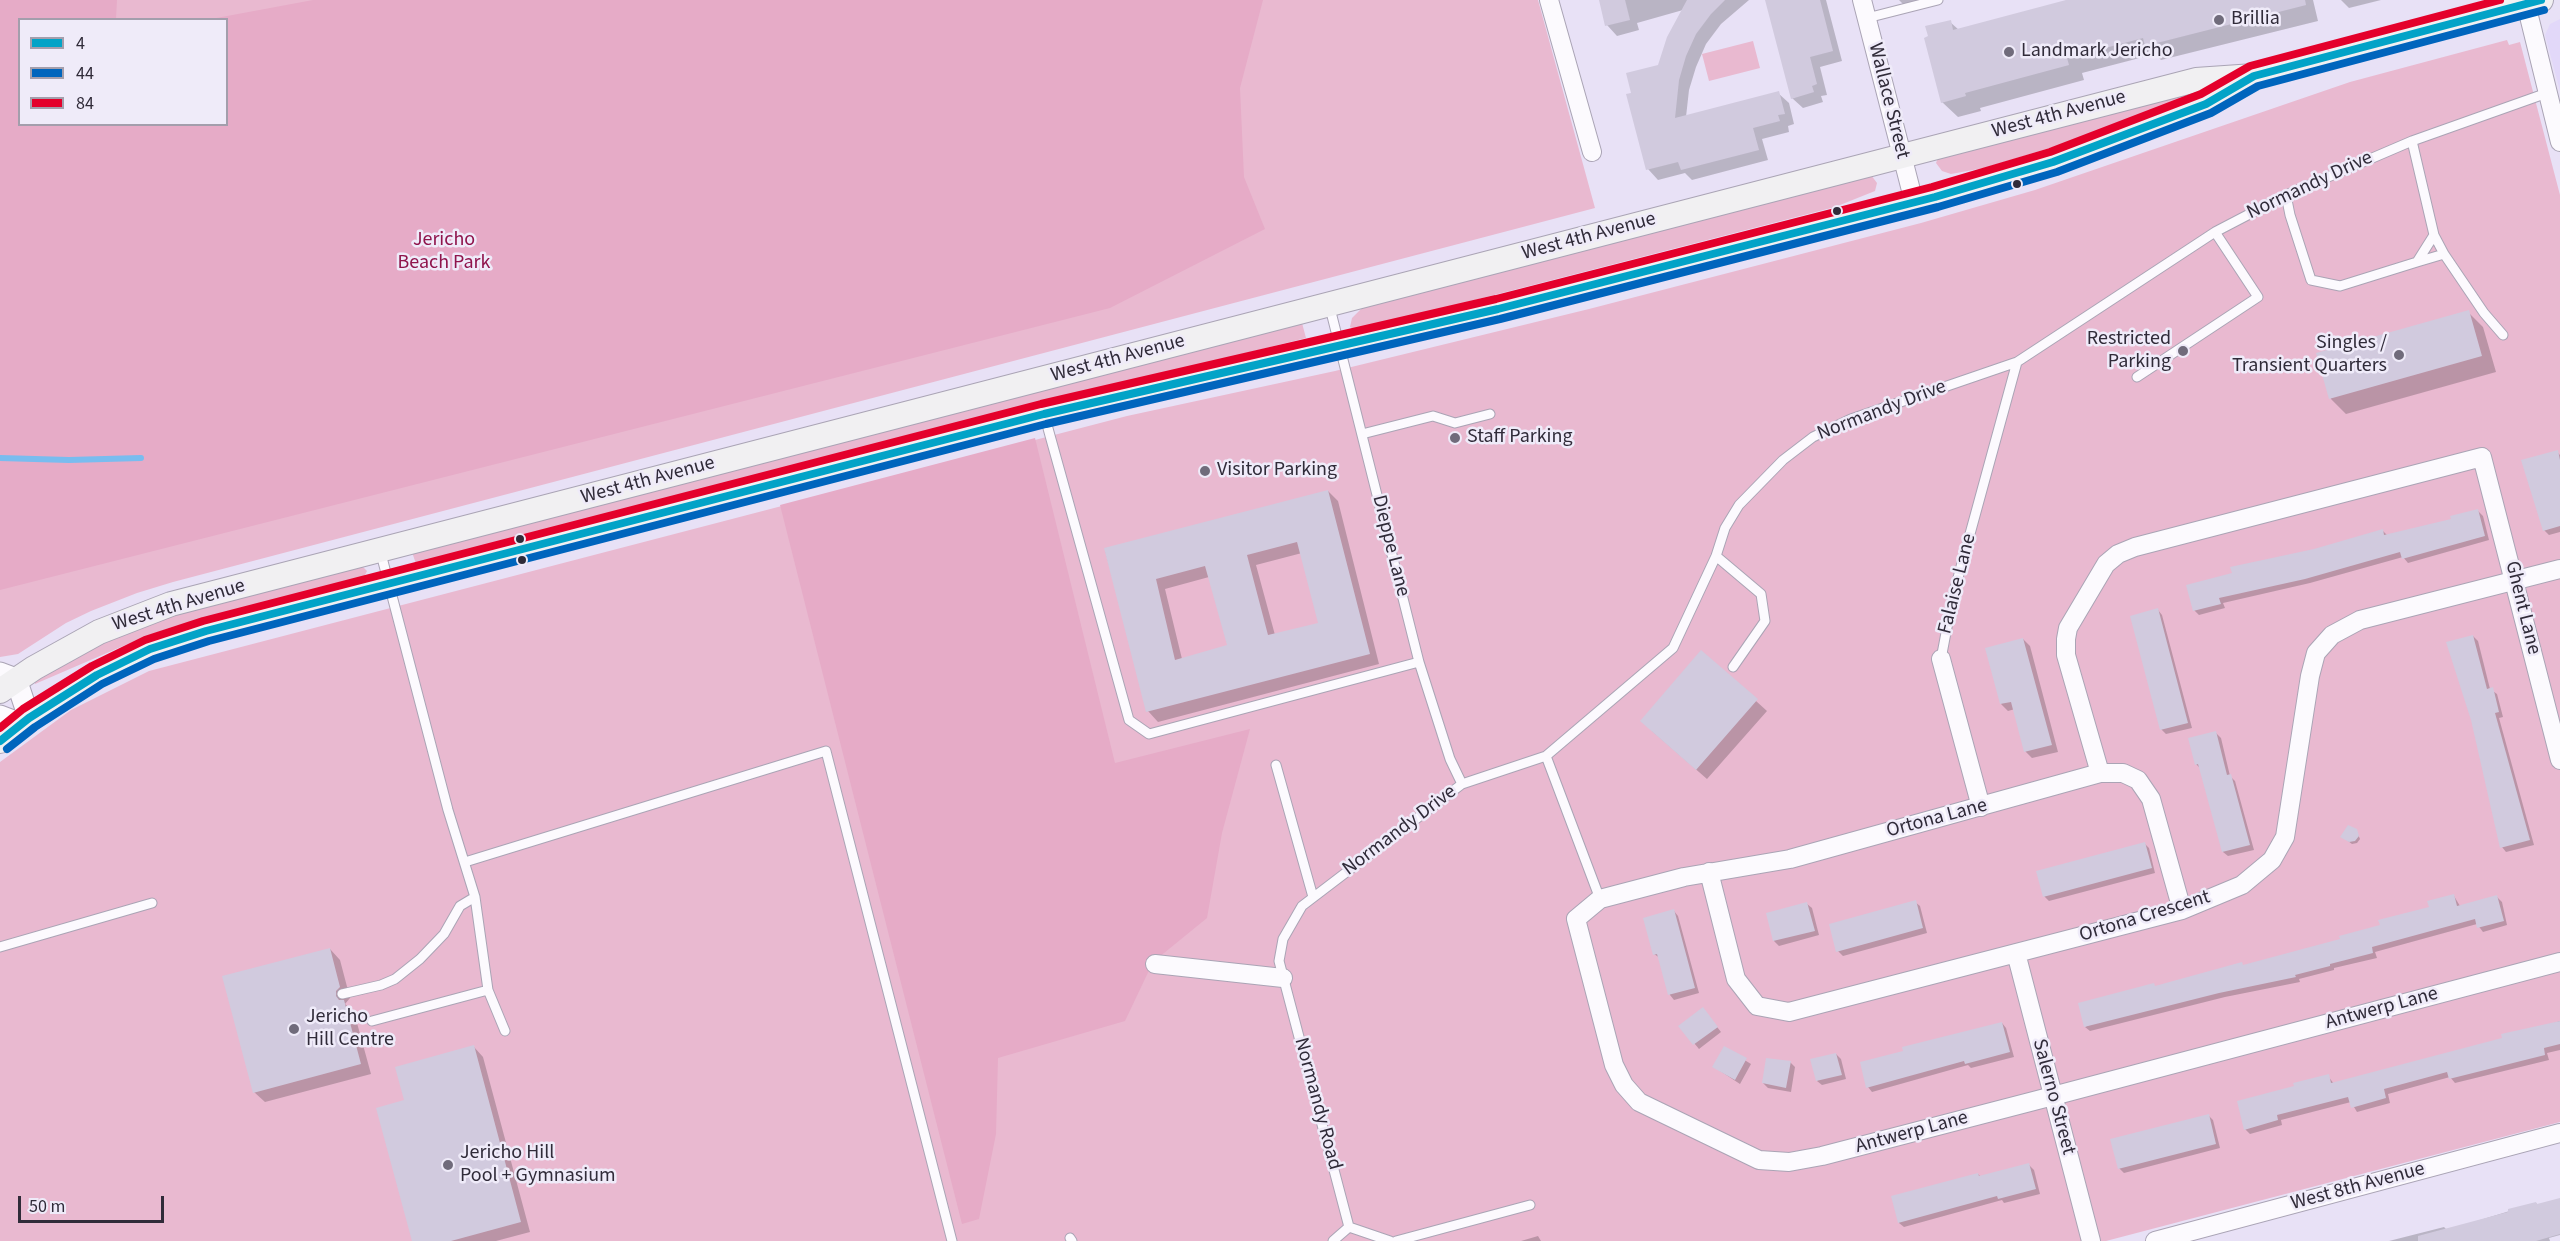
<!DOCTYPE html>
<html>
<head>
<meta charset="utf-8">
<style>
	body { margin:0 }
	#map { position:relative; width:2560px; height:1241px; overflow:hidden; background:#e8e1f6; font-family:"Source Sans 3",sans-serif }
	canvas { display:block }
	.legend { position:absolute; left:18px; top:18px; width:210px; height:108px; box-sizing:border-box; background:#efebf9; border:2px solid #a39eac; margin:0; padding:8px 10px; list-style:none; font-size:18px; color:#302b39 }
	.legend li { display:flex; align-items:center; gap:12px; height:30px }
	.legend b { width:30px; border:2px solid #a39eac }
	.scale { position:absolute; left:18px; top:1196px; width:146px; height:27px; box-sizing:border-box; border:3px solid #302b39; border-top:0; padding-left:8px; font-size:18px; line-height:21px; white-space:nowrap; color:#302b39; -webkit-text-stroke:4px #efebf9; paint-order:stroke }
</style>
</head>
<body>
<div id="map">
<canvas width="2560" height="1241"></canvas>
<ul class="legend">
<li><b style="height:8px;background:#02a3c7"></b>4</li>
<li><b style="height:8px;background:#0065bd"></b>44</li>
<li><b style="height:8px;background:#e4002b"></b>84</li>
</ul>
<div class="scale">50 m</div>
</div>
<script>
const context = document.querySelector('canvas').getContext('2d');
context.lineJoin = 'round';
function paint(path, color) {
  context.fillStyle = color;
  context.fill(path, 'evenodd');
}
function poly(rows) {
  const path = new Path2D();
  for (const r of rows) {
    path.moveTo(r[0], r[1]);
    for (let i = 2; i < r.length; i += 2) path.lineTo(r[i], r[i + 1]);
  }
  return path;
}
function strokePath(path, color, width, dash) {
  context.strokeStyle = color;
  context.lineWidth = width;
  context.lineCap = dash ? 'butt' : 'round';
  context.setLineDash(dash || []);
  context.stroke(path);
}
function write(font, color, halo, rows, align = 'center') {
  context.font = font + ' "Source Sans 3",sans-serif';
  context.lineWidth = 5;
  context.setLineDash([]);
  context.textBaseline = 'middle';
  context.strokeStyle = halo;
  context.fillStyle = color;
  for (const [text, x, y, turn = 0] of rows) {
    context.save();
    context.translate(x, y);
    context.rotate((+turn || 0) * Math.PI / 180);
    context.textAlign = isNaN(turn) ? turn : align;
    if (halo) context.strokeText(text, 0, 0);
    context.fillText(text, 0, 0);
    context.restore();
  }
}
paint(poly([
	[2560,19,2560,91,2545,35,2550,24]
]), '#e2d8f9');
paint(poly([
	[0,0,1538,0,1595,208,173,582,137,593,91,611,66,623,18,654,0,657],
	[20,20,226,20,226,124,20,124],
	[2507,40,2509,45,2520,42,2560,195,2560,1122,2106,1241,0,1241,0,762,71,710,149,671,1127,416,1335,371,1589,309,1921,223,2035,190,2350,82],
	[1753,41,1760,68,1709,81,1702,54],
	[2199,91,2195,96,2066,143,1984,168,1951,174,1942,171,1936,163,1938,158],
	[1871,175,1877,183,1875,191,1835,207,1463,303,1354,329,1350,327,1352,318,1364,306],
	[1302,323,1306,338,630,508,479,548,416,564,412,552],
	[363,567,367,571,364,577,172,627,144,637,35,684,34,681,48,670,149,620]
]), '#e9b9d0');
paint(poly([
	[0,0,117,0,116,19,20,20,20,124,226,124,226,20,211,19,313,0,1263,0,1240,88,1244,177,1265,229,1110,308,0,590],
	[1035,438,1115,763,1250,729,1222,833,1207,918,1153,962,1125,1021,998,1058,996,1134,979,1219,962,1224,780,505]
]), '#e6abc7');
paint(poly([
	[1600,0,1749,0,1721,24,1706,44,1696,67,1689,90,1686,117,1778,93,1789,103,1794,124,1788,126,1789,132,1762,139,1768,160,1692,180,1685,173,1658,180,1648,169,1633,94,1659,66,1683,10,1637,23,1639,30,1617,36,1607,25],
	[1767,0,1826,0,1842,61,1820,67,1827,95,1821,96,1823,102,1803,108,1792,98],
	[1899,0,1927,0,1905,6],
	[2072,0,2313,0,2318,21,2161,60,2155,54,2082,73,2084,80,1980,108,1981,111,1958,117,1942,102,1950,22,1959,30],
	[2341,0,2381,0,2349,8],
	[2468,312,2483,327,2496,372,2346,414,2331,399,2318,354],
	[2557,452,2560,455,2560,532,2549,535,2544,530],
	[1328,491,1338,501,1379,664,1158,722,1148,711,1105,550],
	[1302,553,1320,624,1275,635,1256,565],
	[1209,577,1228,646,1182,659,1165,589],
	[2478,511,2483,516,2489,540,2408,563,2403,557,2310,583,2223,603,2225,608,2199,615,2194,610,2314,550,2382,530,2387,535,2453,520],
	[2158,610,2162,615,2192,728,2166,734,2161,729],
	[2473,636,2478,641,2490,689,2497,694,2503,717,2499,718,2534,845,2506,852,2502,847],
	[2023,639,2030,646,2058,752,2032,758,2025,751,2015,709,2008,711,2001,704],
	[1702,652,1767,711,1707,779,1652,731],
	[2216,733,2221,738,2230,776,2235,781,2254,850,2228,856,2223,852,2201,769,2196,764],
	[2356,830,2360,839,2357,843,2352,844,2344,838],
	[2144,843,2149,848,2155,873,2049,901,2044,896],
	[2454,896,2460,906,2497,897,2502,902,2507,925,2483,932,2477,924,2375,952,2377,958,2334,968,2334,970,2299,979,2300,982,2225,997,2090,1031,2085,1027,2157,988,2342,940,2431,908],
	[1915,902,1920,906,1927,933,1843,956,1838,951],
	[1807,904,1812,908,1819,935,1779,946,1774,941,1768,914],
	[1674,911,1678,916,1699,993,1674,1000,1670,995,1660,958,1654,954],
	[330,949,340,960,350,998,345,1004,354,1012,371,1074,265,1102,254,1092],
	[1707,1014,1721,1032,1699,1049,1680,1026],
	[2560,1021,2560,1050,2547,1053,2549,1060,2455,1083,2450,1077,2388,1094,2390,1103,2357,1112,2351,1102,2281,1120,2282,1125,2250,1134,2245,1129,2295,1087,2328,1076,2334,1084,2504,1040],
	[2002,1023,2006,1028,2014,1057,1971,1068,1968,1065,1872,1092,1868,1087],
	[474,1047,483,1057,530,1232,496,1241,414,1241,406,1101],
	[1725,1048,1751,1064,1740,1084,1714,1067],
	[1836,1054,1841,1059,1846,1079,1822,1085,1817,1081],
	[1790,1062,1795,1067,1791,1092,1768,1088,1763,1083],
	[2208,1115,2213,1120,2220,1148,2124,1173,2119,1168],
	[2029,1165,2034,1170,2040,1194,2004,1203,2002,1200,1904,1227,1899,1223,1893,1197,1978,1174,1981,1177],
	[2560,1200,2560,1235,2549,1238,2550,1241,2389,1241,2444,1227,2447,1230,2536,1203,2538,1205],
	[1538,1236,1541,1241,1521,1241]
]), '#0003');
strokePath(poly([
	[0,458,69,460,141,458]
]), '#79bcef', 6);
paint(poly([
	[1599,0,1625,0,1630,20,1605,26],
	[1687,0,1725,0,1711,14,1696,34,1686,56,1679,80,1675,118,1779,91,1785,114,1778,115,1780,121,1753,128,1759,150,1681,170,1678,162,1646,170,1626,94,1631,93,1626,73,1658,65,1667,37],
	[1765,0,1820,0,1833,51,1810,57,1817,84,1812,86,1814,92,1791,99],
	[2066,0,2305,0,2306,5,2145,46,2143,38,2067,58,2069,65,1965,93,1966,96,1941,103,1924,38,1928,36,1925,26,1951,20,1953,30],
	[2469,310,2482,356,2329,399,2316,353],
	[2558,450,2560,460,2560,526,2543,531,2521,460],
	[1328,490,1370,654,1146,712,1104,548],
	[1297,542,1318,623,1268,635,1247,555],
	[1205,566,1227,645,1175,660,1156,579],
	[2478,509,2485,536,2402,559,2400,552,2305,579,2219,598,2221,604,2193,611,2186,585,2232,573,2230,567,2314,549,2383,529,2384,535,2451,519,2450,516],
	[2158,608,2188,723,2160,730,2130,616],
	[2473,635,2487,689,2493,687,2499,712,2495,713,2530,840,2500,848,2471,720,2446,642],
	[2023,638,2052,745,2024,752,2011,702,2000,704,1985,648],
	[1701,650,1758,699,1696,770,1640,721],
	[2216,731,2227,775,2231,774,2250,845,2222,852,2198,764,2195,765,2188,738],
	[2348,825,2357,829,2359,836,2355,841,2349,842,2340,837],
	[2145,842,2152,868,2043,897,2036,871],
	[2454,894,2457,906,2497,895,2504,921,2477,928,2475,919,2372,947,2373,953,2330,964,2330,966,2295,975,2296,977,2219,993,2084,1027,2078,1003,2154,983,2155,986,2242,962,2243,965,2340,939,2339,936,2380,925,2378,920,2429,907,2427,901],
	[1916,900,1923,928,1836,952,1829,924],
	[1807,902,1815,931,1773,941,1766,913],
	[1674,909,1695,988,1668,995,1657,954,1653,955,1643,918],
	[330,948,340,987,336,991,336,996,339,1000,344,1000,361,1064,253,1093,222,976],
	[1703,1007,1718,1027,1693,1045,1678,1026],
	[2560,1021,2560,1044,2544,1048,2545,1055,2449,1079,2447,1072,2384,1089,2386,1098,2351,1108,2348,1097,2277,1115,2278,1120,2244,1130,2237,1101,2294,1086,2293,1083,2329,1074,2331,1083,2502,1038,2501,1034],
	[2002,1022,2010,1052,1965,1064,1964,1061,1866,1088,1860,1062,1903,1051,1902,1047],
	[474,1045,521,1222,451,1241,412,1241,376,1108,404,1100,395,1067],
	[1724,1046,1747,1058,1735,1080,1712,1067],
	[1836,1053,1842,1075,1816,1081,1810,1059],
	[1766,1058,1791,1061,1786,1088,1762,1083],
	[2209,1114,2216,1144,2118,1169,2110,1139],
	[2029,1163,2036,1189,1998,1199,1997,1196,1898,1223,1891,1196,1978,1173,1979,1176],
	[2560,1198,2560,1234,2536,1241,2418,1241,2418,1236,2508,1212,2508,1209,2536,1202,2537,1204]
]), '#d1cade');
const service = poly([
	[1867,18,1938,0],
	[2286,195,2290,215,2311,280,2340,286,2417,262,2434,235,2412,141],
	[2444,254,2484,313,2503,335],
	[2417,262,2444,254,2434,235],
	[1329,304,1419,662,1450,759,1462,784],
	[2137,377,2258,297,2215,232],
	[1044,414,1129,720,1149,734,1419,662],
	[1362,434,1433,416,1455,423,1490,414],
	[380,550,448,810,475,897,488,990,505,1031],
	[1716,556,1761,594,1765,621,1733,667],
	[1941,659,1953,596,2017,362],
	[1546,756,1600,899],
	[1276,765,1313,897],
	[465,862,826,751,952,1241],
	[0,947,152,903],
	[342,994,381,985,395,979,420,959,444,934,460,906,475,897],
	[372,1021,488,990],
	[1349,1227,1279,961,1283,939,1302,906,1462,784,1546,756,1673,648,1716,556,1725,528,1739,505,1783,460,1813,437,1851,419,2017,362,2215,232,2286,195,2412,141,2547,93],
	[1349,1227,1390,1241],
	[1070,1238,1072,1241],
	[1333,1241,1349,1227],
	[1396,1241,1530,1205]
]);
const minor = poly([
	[1549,0,1592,152],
	[1862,0,1914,202],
	[2525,0,2560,142],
	[1941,659,1981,807],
	[2100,773,2066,655,2066,639,2068,628,2106,564,2118,554,2135,547,2482,457,2560,760],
	[1709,872,1736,979,1757,1006,1789,1012,2182,910,2242,885,2272,860,2285,837,2310,676,2316,653,2332,635,2360,620,2560,569],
	[2182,910,2151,799,2138,780,2123,773,2100,773,1790,859,1684,877,1600,899,1576,919,1614,1065,1624,1085,1639,1102,1759,1160,1789,1162,1822,1156,2053,1096,2560,962],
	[2016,953,2091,1241],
	[1155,964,1283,978],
	[2155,1241,2560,1133]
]);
const tertiary = poly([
	[0,673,16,679,29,718],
	[0,716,21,724]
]);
const secondary = poly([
	[0,691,34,668,99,632,171,604,2196,80,2254,76,2541,0],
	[0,741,29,718,97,675,150,649,206,631,1044,414,1498,309,1935,197,2053,162,2206,104,2250,79]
]);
strokePath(service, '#aaa4b5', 11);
strokePath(minor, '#aaa4b5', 20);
strokePath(tertiary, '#aaa4b5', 23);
strokePath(secondary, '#aaa4b5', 26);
strokePath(service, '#fcfafe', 9);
strokePath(minor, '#fcfafe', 18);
strokePath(tertiary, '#fcfafe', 21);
strokePath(secondary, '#f1f0f2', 24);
strokePath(poly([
	[0,741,29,718,97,675,150,649,206,631,1044,414,1498,309,1935,197,2053,162,2206,104,2254,76,2541,0]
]), '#02a3c7', 8);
strokePath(poly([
	[7,749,35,727,102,684,154,659,209,641,1046,424,1500,319,1938,207,2057,172,2211,113,2258,86,2544,10]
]), '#0065bd', 8);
strokePath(poly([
	[0,728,23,709,92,666,145,640,203,621,1041,404,1496,299,1932,187,2050,152,2201,94,2250,66,2500,0]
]), '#e4002b', 8);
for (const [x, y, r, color] of [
	[2219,20,6,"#706b7b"],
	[2009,52,6,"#706b7b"],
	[2017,184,5,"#302b39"],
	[1837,211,5,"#302b39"],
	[2183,351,6,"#706b7b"],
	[2399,355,6,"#706b7b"],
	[1455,438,6,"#706b7b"],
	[1205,471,6,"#706b7b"],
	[520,539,5,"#302b39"],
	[522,560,5,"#302b39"],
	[294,1029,6,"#706b7b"],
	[448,1165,6,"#706b7b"]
]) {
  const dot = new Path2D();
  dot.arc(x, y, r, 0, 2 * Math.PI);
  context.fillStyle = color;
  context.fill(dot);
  strokePath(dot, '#efebf9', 2);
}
write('20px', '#302b39', '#efebf9', [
	["Brillia",2231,20],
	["Landmark Jericho",2021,52],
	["Restricted",2171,340,"right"],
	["Parking",2171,363,"right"],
	["Singles /",2387,344,"right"],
	["Transient Quarters",2387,367,"right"],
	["Staff Parking",1467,438],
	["Visitor Parking",1217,471],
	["Jericho",306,1018],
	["Hill Centre",306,1041],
	["Jericho Hill",460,1154],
	["Pool + Gymnasium",460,1177]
], 'left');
write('20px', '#302b39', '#efebf9', [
	["Wallace Street",1888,101,76],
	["West 4th Avenue",2059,115,-15],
	["Normandy Drive",2310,186,-25],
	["West 4th Avenue",1589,237,-15],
	["West 4th Avenue",1118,359,-15],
	["Normandy Drive",1882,411,-21],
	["West 4th Avenue",648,481,-15],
	["Dieppe Lane",1390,546,76],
	["Falaise Lane",1958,584,-76],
	["West 4th Avenue",179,606,-17],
	["Ghent Lane",2522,608,76],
	["Ortona Lane",1937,819,-15],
	["Normandy Drive",1400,831,-37],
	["Ortona Crescent",2145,917,-17],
	["Antwerp Lane",2382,1009,-15],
	["Salerno Street",2053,1097,75],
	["Normandy Road",1317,1104,75],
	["Antwerp Lane",1912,1133,-15],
	["West 8th Avenue",2358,1187,-15]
]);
write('20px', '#8f144c', '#efebf9', [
	["Jericho",444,241],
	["Beach Park",444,264]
]);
</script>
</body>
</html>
